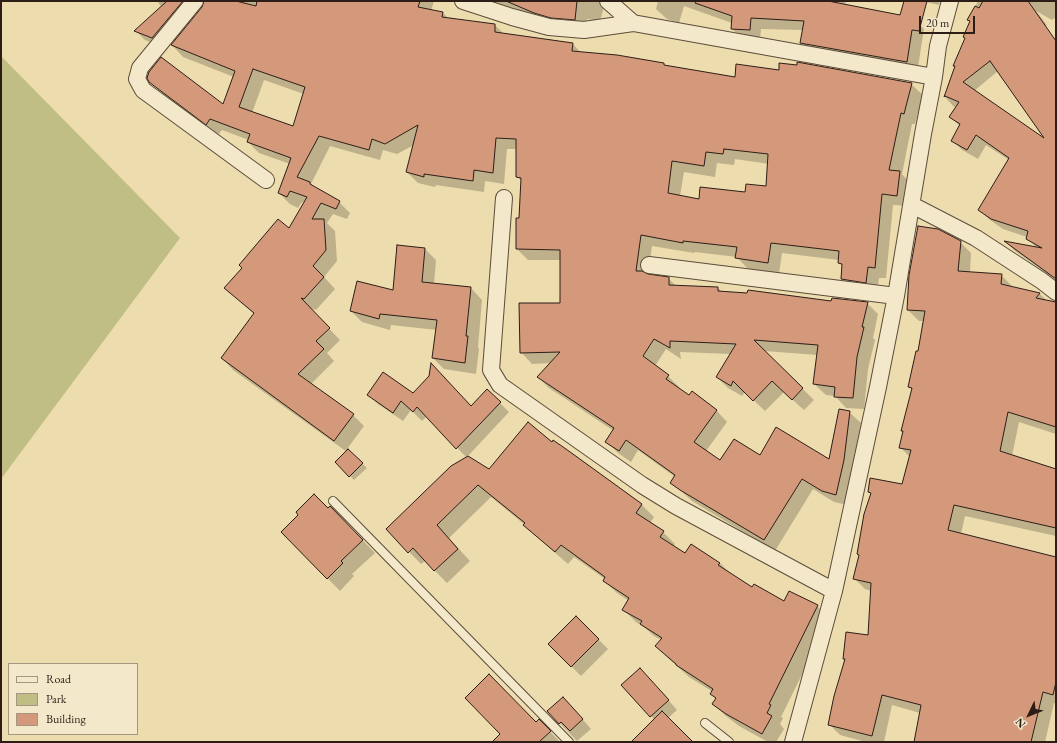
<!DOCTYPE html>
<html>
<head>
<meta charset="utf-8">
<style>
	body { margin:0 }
	#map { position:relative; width:1057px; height:743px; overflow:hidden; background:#eddcad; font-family:"EB Garamond",serif }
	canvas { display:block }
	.frame { position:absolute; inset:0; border:2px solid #2c1d17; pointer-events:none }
	.legend { position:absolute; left:8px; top:663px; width:130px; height:72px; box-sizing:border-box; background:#f3e8ca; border:1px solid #a39782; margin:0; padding:5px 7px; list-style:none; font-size:12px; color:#2c1d17 }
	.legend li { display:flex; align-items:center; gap:8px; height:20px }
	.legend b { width:20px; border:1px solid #a39782 }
	.north { position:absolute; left:1009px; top:695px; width:40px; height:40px; -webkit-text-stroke:3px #f3e8ca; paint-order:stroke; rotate:227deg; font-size:11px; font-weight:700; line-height:16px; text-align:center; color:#2c1d17 }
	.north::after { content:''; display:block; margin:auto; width:14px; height:18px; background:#2c1d17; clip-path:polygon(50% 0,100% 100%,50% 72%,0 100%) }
	.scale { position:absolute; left:919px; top:16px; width:56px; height:18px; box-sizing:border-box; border:2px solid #2c1d17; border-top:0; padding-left:5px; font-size:12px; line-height:14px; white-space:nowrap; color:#2c1d17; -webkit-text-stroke:3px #f3e8ca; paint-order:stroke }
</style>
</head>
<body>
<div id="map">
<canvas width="1057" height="743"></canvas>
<div class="frame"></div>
<ul class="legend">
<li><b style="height:5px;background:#f3e8ca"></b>Road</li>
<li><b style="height:11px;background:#c0be84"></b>Park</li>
<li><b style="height:11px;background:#d4997a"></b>Building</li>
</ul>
<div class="north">N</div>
<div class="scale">20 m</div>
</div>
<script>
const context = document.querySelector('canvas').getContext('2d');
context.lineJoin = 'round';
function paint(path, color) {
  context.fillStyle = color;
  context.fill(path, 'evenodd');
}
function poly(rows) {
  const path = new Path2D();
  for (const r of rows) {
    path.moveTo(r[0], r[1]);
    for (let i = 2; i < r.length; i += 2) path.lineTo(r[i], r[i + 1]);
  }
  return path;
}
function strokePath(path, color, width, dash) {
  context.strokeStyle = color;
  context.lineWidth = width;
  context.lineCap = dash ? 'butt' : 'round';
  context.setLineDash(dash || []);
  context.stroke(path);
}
paint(poly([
	[1,56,180,238,1,479]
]), '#c0be84');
paint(poly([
	[160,1,200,1,162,47,145,40,136,31,162,7,158,3],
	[205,1,232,1,236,3,236,1,434,1,431,11,443,13,449,19,495,25,504,34,573,44,581,53,664,64,666,66,735,78,780,71,911,84,923,95,915,124,912,124,902,174,910,183,908,206,893,205,886,278,879,278,877,293,853,290,842,279,843,266,839,263,839,260,782,253,779,274,748,269,737,257,695,252,694,253,652,246,648,275,668,278,676,286,718,288,722,292,832,302,867,303,878,314,873,338,875,340,868,369,864,409,846,408,835,396,826,395,814,384,818,355,764,351,814,400,804,410,784,392,765,411,745,392,742,396,728,388,717,377,731,354,680,352,681,359,666,349,655,366,668,376,679,387,678,389,689,396,716,410,727,422,706,451,721,462,760,456,829,461,849,412,861,423,855,471,848,505,834,502,813,489,775,551,692,501,671,482,675,477,638,450,631,462,618,453,607,442,614,431,549,388,538,377,551,363,532,364,521,352,561,304,561,260,528,260,517,249,520,219,522,181,517,177,517,149,507,149,504,184,485,181,484,192,436,185,435,187,418,183,407,172,414,145,397,154,383,150,380,160,330,146,311,184,314,187,339,202,350,213,347,219,333,214,327,223,335,231,337,261,324,277,335,289,316,310,309,308,340,340,327,353,334,361,311,384,353,415,364,426,347,449,367,468,354,480,336,462,347,452,233,370,222,358,254,314,226,288,243,268,289,230,305,203,302,202,298,208,290,204,279,193,290,164,259,153,248,142,249,140,222,130,218,135,162,93,150,81,223,106,234,77,183,57,172,45,203,7],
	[264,80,304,94,293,127,252,113],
	[735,159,769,164,766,187,746,193,700,200,680,196,684,172,715,177,717,163,734,165],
	[490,1,599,1,604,7,600,21,587,19,586,31,563,29],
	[658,1,846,1,845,5,914,19,924,29,917,73,812,54,801,43,803,30,761,29,760,40,743,39,732,29,732,23,684,6,679,23,667,19,656,9],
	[922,1,940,1,939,5],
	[978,1,1056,1,1056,17,1052,20,1036,11,1047,25,1043,28,1056,44,1056,280,1015,251,1007,243,1037,248,1027,238,1027,237,1003,229,990,220,980,210,1009,160,986,145,978,159,962,150,952,140,960,126,950,117,957,106,954,107,945,97,956,67,954,65,966,39,971,14],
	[998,71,1048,142,974,91],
	[960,242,971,253,970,273,1001,275,1012,286,1012,288,1040,294,1047,301,1056,303,1056,434,1019,422,1012,456,1056,470,1056,536,965,516,961,534,1056,558,1056,703,1054,703,1045,742,915,742,920,713,892,705,884,742,866,742,840,735,829,724,846,661,844,659,869,637,871,591,865,589,854,578,860,556,858,554,871,494,869,492,903,485,910,457,900,447,904,432,902,430,913,390,909,387,919,352,924,321,919,321,908,310],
	[425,249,436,260,434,284,471,288,482,300,478,347,479,349,476,374,444,369,433,358,437,330,391,325,390,330,362,322,351,311,394,291],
	[369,395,413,395,472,407,500,403,509,412,467,457,489,470,552,443,565,449,642,505,654,517,650,523,663,532,675,544,673,547,686,554,720,563,731,574,753,589,785,602,817,606,830,618,781,717,783,718,780,724,784,729,776,742,768,742,739,726,726,716,713,704,717,699,713,692,689,677,668,658,656,646,661,640,654,636,645,628,636,622,624,610,629,601,617,593,604,581,605,579,574,557,568,564,537,537,525,525,491,497,449,538,470,561,447,583,425,561,421,564,387,529,467,458,427,416,422,421,411,410,403,421,378,404],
	[330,507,375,553,352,574,354,576,340,591,282,532,300,515,328,509],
	[576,617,608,649,581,676,549,644],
	[649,678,677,710,668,718,692,742,633,742,655,720,651,716],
	[572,707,591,729,577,741,548,711],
	[539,720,560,742,499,742,536,723]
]), '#0003');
const building = poly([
	[167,1,183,1,152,38,134,31,167,1],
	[204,1,236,1,256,6,257,1,420,1,418,7,443,12,442,17,495,24,495,32,573,43,572,51,617,55,664,63,664,65,735,77,736,64,779,70,779,63,797,65,797,62,912,83,904,114,901,113,889,170,900,171,897,196,882,194,875,268,868,267,866,283,841,279,842,264,838,263,839,251,771,243,768,263,735,258,737,247,683,241,683,243,641,235,636,271,642,271,648,274,669,277,669,285,718,287,718,291,747,293,748,290,831,301,832,298,868,302,862,327,864,327,857,357,853,398,834,397,835,387,813,384,818,345,754,340,803,388,792,400,772,381,753,401,733,381,731,386,716,377,736,344,670,341,670,348,654,339,643,356,669,375,666,379,689,395,692,391,717,410,694,442,720,460,734,439,760,455,776,427,829,459,839,409,850,411,844,460,836,495,822,491,802,479,764,540,680,490,670,483,675,475,626,440,619,451,605,442,614,428,537,377,560,352,520,353,519,303,560,303,560,250,516,249,516,218,519,218,521,178,516,177,516,139,496,138,493,173,474,170,473,181,424,174,424,177,406,172,418,125,385,144,372,139,369,150,319,136,297,177,310,182,310,184,340,201,336,209,321,203,312,219,324,219,326,250,313,266,324,277,304,299,301,298,330,328,316,341,324,349,298,374,354,414,334,441,221,358,254,313,224,288,242,268,239,265,278,219,289,228,307,197,290,191,287,197,278,193,291,158,247,142,250,134,210,119,206,125,149,82,147,78,149,72,161,57,223,104,235,71,171,45,202,7,204,1],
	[253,69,305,87,293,126,239,107,253,69],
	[724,149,768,154,766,186,746,184,745,192,700,187,699,199,668,193,672,161,704,166,706,152,723,154,724,149],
	[506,1,577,1,575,20,551,18,534,13,506,1],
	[696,1,828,1,900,15,904,1,927,1,919,31,912,30,907,62,800,43,804,21,751,18,750,30,731,29,732,16,695,3,696,1],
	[983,1,1028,1,1056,41,1056,279,1004,241,1042,248,1026,239,1028,231,991,219,978,210,1009,158,976,135,967,150,951,141,960,124,949,117,959,102,945,96,944,97,955,66,953,66,965,38,963,37,970,21,967,20,975,6,979,8,983,1],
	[990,61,1044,138,963,82,990,61],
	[918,226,938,229,961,241,958,271,1002,274,1001,284,1040,293,1036,298,1056,302,1056,427,1008,412,1000,451,1056,469,1056,528,954,505,948,530,1056,557,1056,682,1053,695,1043,692,1031,742,914,742,921,705,882,695,872,736,828,725,834,696,845,659,843,659,846,632,868,635,871,583,853,579,859,555,857,554,864,514,871,493,868,492,870,478,902,484,911,450,899,448,903,431,901,431,912,388,908,387,916,351,918,351,925,311,907,310,909,275,918,226],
	[397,245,425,248,422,282,471,287,466,336,468,336,465,363,432,358,437,320,380,314,379,319,350,311,357,281,393,290,397,245],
	[431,363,471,406,487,389,501,402,456,449,417,407,413,412,401,401,393,413,367,395,383,372,413,393,429,376,431,363],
	[528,422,552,442,553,440,566,449,642,504,636,513,664,531,660,537,685,553,691,544,720,563,718,565,752,587,754,584,784,601,789,591,818,605,769,704,771,705,767,713,772,716,762,734,726,714,712,704,716,698,710,694,713,689,676,665,676,664,655,646,662,638,640,624,642,621,622,610,629,598,603,581,605,577,561,545,555,552,523,525,525,523,478,485,437,525,458,549,434,571,413,548,408,553,386,529,451,466,468,456,489,469,528,422],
	[348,449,363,463,349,477,335,462,348,449],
	[314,494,328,508,330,506,363,540,341,561,343,563,327,579,281,532,298,515,296,512,314,494],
	[576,616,599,639,571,667,548,644,576,616],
	[640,668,669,700,650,717,621,685,640,668],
	[489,674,536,722,539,719,551,731,539,742,492,742,500,734,465,698,489,674],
	[563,697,583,719,570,731,561,722,559,724,547,711,563,697],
	[662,711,693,742,631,742,662,711]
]);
paint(building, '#d4997a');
strokePath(building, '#2c1d17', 1);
const lane = poly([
	[333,501,569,742],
	[705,723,729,742]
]);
const street = poly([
	[195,1,140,68,137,79,143,90,266,180],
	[463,1,512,17,549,27,584,30,633,23,934,77],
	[608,1,633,23],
	[504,198,491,370,500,385,642,485,676,506,834,591],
	[912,205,976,238,1042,281,1056,292],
	[649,265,896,296],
	[793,742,834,591,878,387,896,296,923,134,934,77,938,46,950,1]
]);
strokePath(lane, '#5c4d3c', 10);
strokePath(street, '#5c4d3c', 18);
strokePath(lane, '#f3e8ca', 8);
strokePath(street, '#f3e8ca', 16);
</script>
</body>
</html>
